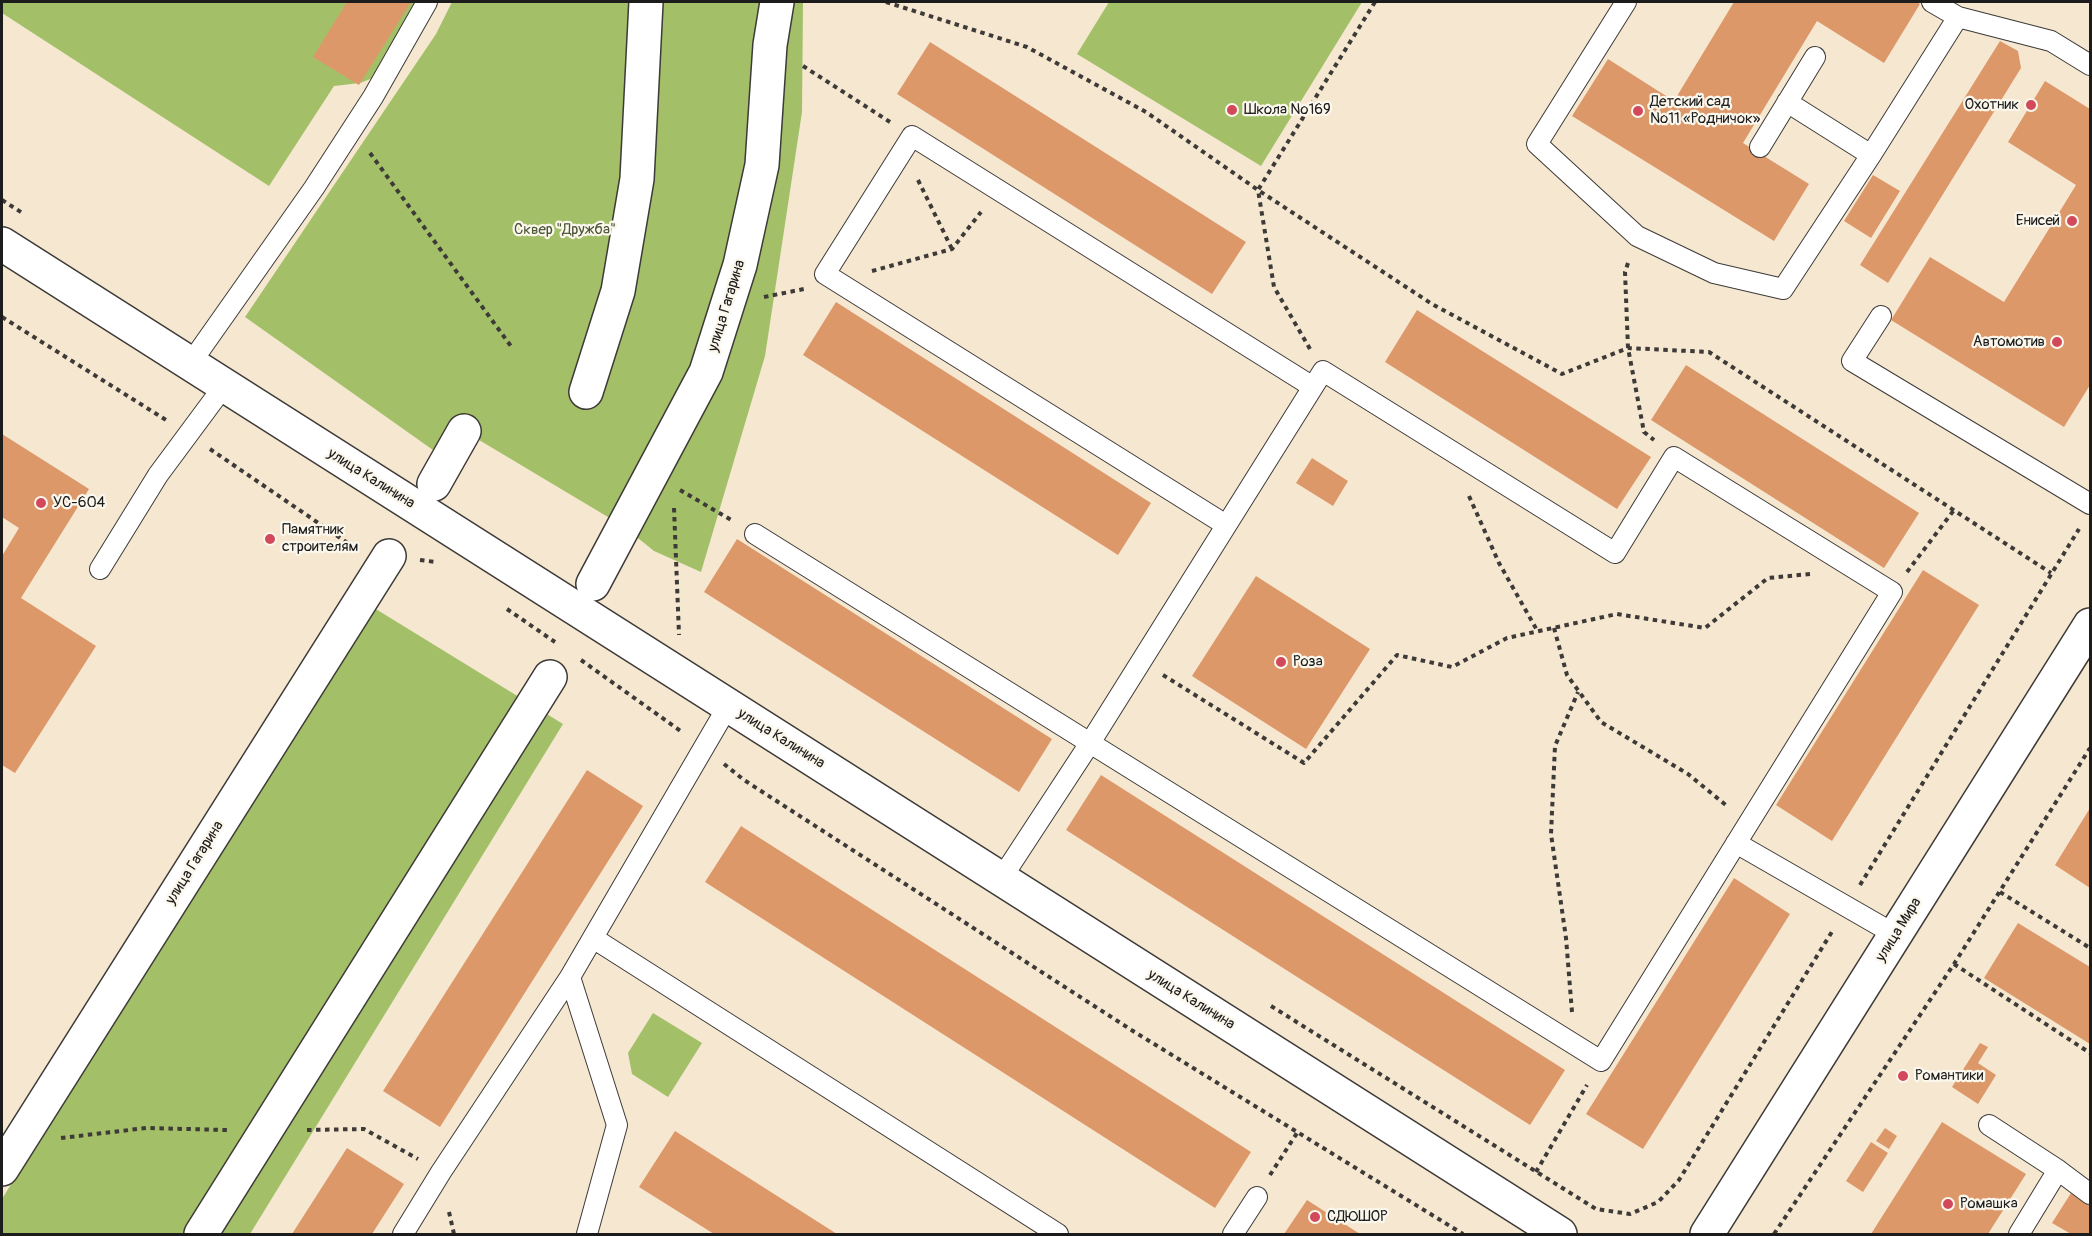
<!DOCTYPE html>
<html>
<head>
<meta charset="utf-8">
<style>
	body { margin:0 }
	#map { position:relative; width:2092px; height:1236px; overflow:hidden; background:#f6e7d1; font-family:Pangolin,sans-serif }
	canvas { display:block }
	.frame { position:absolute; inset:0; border:3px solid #1c1c1c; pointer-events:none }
</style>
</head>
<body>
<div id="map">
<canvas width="2092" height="1236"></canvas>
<div class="frame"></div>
</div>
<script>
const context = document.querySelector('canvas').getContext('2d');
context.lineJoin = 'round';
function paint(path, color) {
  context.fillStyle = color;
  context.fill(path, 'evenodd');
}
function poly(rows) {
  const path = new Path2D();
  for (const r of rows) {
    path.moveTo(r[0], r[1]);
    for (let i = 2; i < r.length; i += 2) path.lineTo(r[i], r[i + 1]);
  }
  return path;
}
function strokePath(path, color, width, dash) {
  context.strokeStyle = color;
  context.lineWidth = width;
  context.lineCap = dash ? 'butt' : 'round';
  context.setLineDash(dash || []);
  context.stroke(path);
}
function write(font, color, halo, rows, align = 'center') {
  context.font = font + ' Pangolin,sans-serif';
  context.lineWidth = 4.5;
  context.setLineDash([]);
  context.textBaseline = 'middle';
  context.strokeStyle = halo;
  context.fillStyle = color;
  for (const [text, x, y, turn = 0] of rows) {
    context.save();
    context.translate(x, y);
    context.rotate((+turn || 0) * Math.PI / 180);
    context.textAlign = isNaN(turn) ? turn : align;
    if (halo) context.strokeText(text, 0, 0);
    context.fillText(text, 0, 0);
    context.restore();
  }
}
paint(poly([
	[2,2,417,2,373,78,360,83,334,86,269,186,2,13],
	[452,2,803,2,802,112,765,356,701,572,654,551,623,526,464,431,454,416,433,450,245,317,436,34],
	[1109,2,1362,2,1261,166,1077,54],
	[366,603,563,724,250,1234,2,1234,2,1199],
	[653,1013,702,1043,668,1097,632,1074,628,1053]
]), '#a3c068');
paint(poly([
	[347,2,411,2,359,85,313,57],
	[1734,2,1916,2,1920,4,1884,63,1817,21,1743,143,1809,184,1774,241,1572,116,1608,59,1674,101],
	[2000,41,2018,51,2021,68,1888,283,1860,265],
	[930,42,1246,242,1212,294,897,94],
	[2045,81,2090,109,2090,385,2064,427,1891,320,1930,257,2004,302,2076,185,2008,142],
	[1873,175,1900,191,1871,238,1844,221],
	[836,302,1151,503,1118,555,803,355],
	[1417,310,1651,457,1617,509,1385,362],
	[1686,365,1919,513,1884,568,1651,420],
	[2,434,89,489,21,598,96,646,15,773,2,765,2,556,19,528,2,517],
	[1312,458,1348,481,1333,506,1296,483],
	[737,539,1052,739,1019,792,704,592],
	[1923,570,1979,605,1832,841,1776,805],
	[1256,576,1370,649,1306,749,1192,676],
	[587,770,643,806,440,1127,383,1091],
	[1101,775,1565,1070,1530,1125,1066,830],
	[2090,808,2090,888,2055,865],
	[741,826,1251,1152,1215,1208,705,882],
	[1734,878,1790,914,1643,1149,1586,1114],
	[2018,923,2090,967,2090,1044,1984,978],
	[1980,1043,1988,1047,1978,1063,1996,1075,1978,1104,1952,1087],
	[1942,1122,2026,1174,1988,1234,1871,1234],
	[1885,1128,1897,1136,1889,1149,1876,1141],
	[675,1131,837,1234,714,1234,639,1187],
	[1871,1142,1888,1153,1863,1192,1846,1181],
	[347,1148,404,1184,372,1234,292,1234],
	[2071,1193,2090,1206,2090,1234,2071,1234,2052,1223],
	[1307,1200,1360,1234,1284,1234]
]), '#dd986a');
const lane = poly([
	[1626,2,1537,144,1637,236,1714,273,1783,289,1871,155,1958,17],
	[1932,2,1958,17,2051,41,2090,65],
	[1787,102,1871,155],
	[1760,147,1815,57],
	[1881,316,1852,361,2090,504],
	[190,364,314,188,373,97,427,2],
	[1226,525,825,274,912,136,1313,387],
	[755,534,1090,743,1601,1061,1892,592,1674,457,1615,553,1323,371,1090,743,1001,879],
	[100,569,158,475,224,386],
	[1736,843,1896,935],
	[593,938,1058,1234],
	[570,977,617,1125,587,1234],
	[1989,1125,2058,1170],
	[403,1234,441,1172,570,977,728,706],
	[1233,1234,1257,1197],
	[2019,1234,2058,1170,2090,1194]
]);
const street = poly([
	[586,392,618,291,637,179,646,2],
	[434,484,464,431],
	[593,584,706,372,740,265,762,165,770,45,777,2],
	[2,1169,389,556],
	[201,1234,550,677]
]);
const secondary = poly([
	[2,244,1560,1234],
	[1707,1234,2090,625]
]);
strokePath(lane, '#3d3a37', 22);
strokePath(street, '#3d3a37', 36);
strokePath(secondary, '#3d3a37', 36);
strokePath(poly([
	[886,2,1027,47,1146,112,1258,190,1432,304,1562,374,1628,348,1709,352,2051,573],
	[803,66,890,122],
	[370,153,513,349],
	[918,180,952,249],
	[2,200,24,214],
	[1628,263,1625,272,1628,348,1644,432,1654,440],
	[872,271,952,249,981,212],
	[764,297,804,289],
	[2,317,166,420],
	[1310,349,1274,287,1258,190,1375,2],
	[210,449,355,548],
	[680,490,733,521],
	[1469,496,1499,563,1538,632],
	[674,508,679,635],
	[420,560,436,562],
	[1907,572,1954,510],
	[507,609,555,642],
	[1554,628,1567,675,1601,722,1688,774,1727,806],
	[581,660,682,732],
	[1163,675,1304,763,1397,655,1452,667,1507,638,1617,614,1705,628,1768,578,1810,574],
	[724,764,744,780,1133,1031,1463,1234],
	[1860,885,2079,529],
	[2000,892,2090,948],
	[1954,964,2090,1053],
	[1271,1006,1596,1209,1630,1214,1658,1202,1679,1180,1833,930],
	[1572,1012,1566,938,1551,834,1555,746,1578,692],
	[307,1130,364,1129,418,1159],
	[61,1138,146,1128,227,1130],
	[1536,1172,1587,1085],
	[1270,1175,1297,1133],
	[449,1212,454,1234],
	[1774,1234,1954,964,2090,748]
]), '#3d3a37', 4, [4.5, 4.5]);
strokePath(lane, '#fff', 20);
strokePath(street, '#fff', 33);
strokePath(secondary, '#fff', 33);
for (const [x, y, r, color] of [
	[2031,105,6,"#d1495b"],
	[1232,110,6,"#d1495b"],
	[1638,111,6,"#d1495b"],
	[2072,221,6,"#d1495b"],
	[2057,342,6,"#d1495b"],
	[41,503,6,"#d1495b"],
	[270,539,6,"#d1495b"],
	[1281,662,6,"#d1495b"],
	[1903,1076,6,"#d1495b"],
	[1948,1204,6,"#d1495b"],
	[1315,1217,6,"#d1495b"]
]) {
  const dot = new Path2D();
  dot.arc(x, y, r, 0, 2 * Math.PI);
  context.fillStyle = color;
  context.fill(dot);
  strokePath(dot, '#fbf7ec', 2);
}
write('15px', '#1c1c1c', '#fbf7ec', [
	["Детский сад",1650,102],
	["№11 «Родничок»",1650,119],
	["Охотник",2019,105,"right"],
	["Школа №169",1244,110],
	["Енисей",2060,221,"right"],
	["Автомотив",2045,342,"right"],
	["УС-604",53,503],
	["Памятник",282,530],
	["строителям",282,547],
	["Роза",1293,662],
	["Романтики",1915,1076],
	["Ромашка",1960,1204],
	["СДЮШОР",1327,1217]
], 'left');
write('15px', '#4b5537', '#fbf7ec', [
	["Сквер \"Дружба\"",565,230]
]);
write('15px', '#1c1c1c', '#fbf7ec', [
	["улица Гагарина",727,306,-73],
	["улица Калинина",371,479,32],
	["улица Калинина",781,739,32],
	["улица Гагарина",195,863,-58],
	["улица Мира",1899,930,-58],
	["улица Калинина",1191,1000,32]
]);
</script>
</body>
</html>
